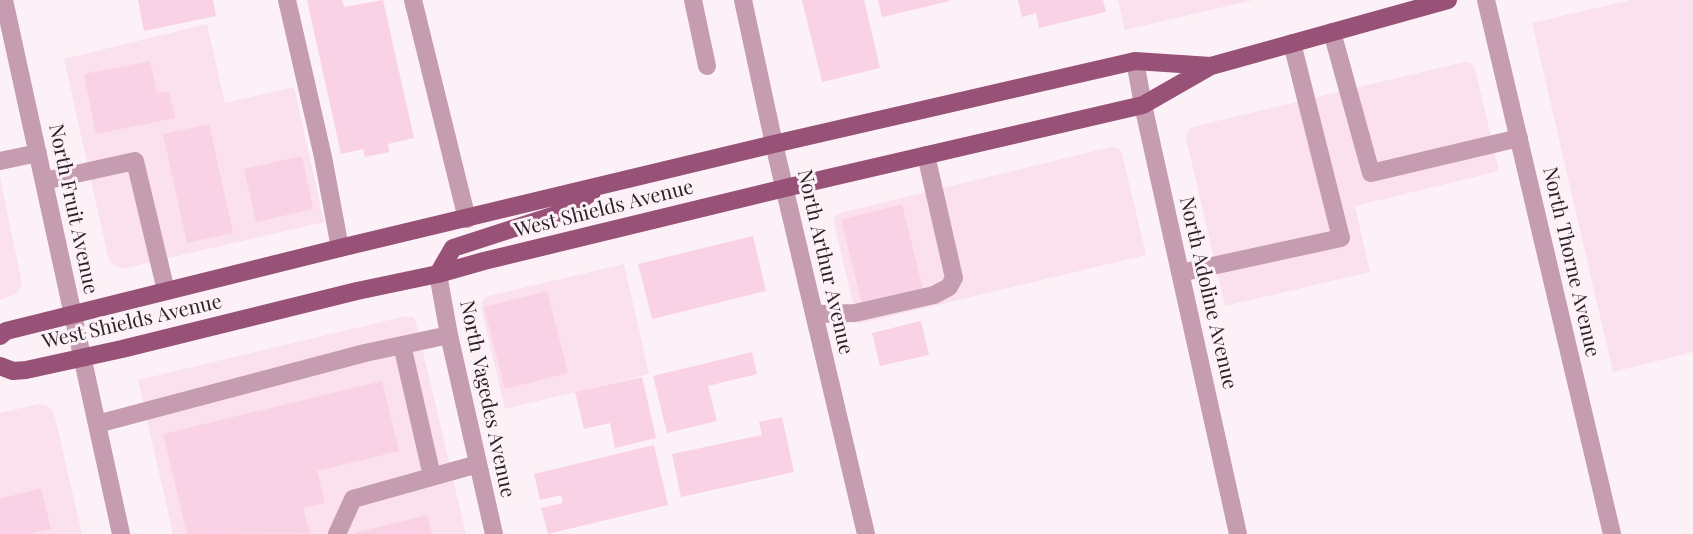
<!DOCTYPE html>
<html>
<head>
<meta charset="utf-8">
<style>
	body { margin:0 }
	canvas { display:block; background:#fcf1f6 }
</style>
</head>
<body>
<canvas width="1693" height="534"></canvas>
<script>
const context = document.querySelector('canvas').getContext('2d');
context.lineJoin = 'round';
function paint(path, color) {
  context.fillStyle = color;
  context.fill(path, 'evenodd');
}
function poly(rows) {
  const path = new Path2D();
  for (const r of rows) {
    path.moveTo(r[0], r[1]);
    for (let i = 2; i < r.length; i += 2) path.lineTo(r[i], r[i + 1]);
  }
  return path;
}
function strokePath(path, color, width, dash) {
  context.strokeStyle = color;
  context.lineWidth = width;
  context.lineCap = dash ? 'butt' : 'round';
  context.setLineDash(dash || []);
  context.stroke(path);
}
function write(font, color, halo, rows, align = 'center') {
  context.font = font + ' "Playfair Display",serif';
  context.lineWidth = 6;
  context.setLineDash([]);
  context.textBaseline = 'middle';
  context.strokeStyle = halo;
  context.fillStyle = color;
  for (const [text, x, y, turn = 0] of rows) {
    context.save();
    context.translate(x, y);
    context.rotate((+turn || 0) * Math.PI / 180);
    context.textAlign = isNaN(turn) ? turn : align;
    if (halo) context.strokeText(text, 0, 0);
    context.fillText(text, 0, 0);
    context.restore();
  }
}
paint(poly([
	[1118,0,1253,0,1125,30],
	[1630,0,1693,0,1693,352,1613,372,1532,23],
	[207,24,225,103,294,87,324,222,122,269,111,263,108,257,64,59],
	[1464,62,1470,63,1475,68,1499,171,1355,206,1370,272,1225,306,1186,138,1187,132,1192,127],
	[1111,147,1118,148,1122,153,1146,255,858,324,834,223,835,216,840,213],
	[0,177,22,284,16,294,0,300],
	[624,264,649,374,505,409,481,307,483,300,488,296],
	[406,316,413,317,416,322,466,534,173,534,138,380],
	[38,404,46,405,52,410,55,417,82,534,0,534,0,413]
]), '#fbe0ed');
paint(poly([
	[138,0,213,0,216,16,144,31],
	[307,0,342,0,344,7,383,0,414,138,388,144,389,152,365,157,363,149,341,154],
	[802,0,864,0,880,68,822,82],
	[878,0,950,0,950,1,882,17],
	[1018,0,1103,0,1106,12,1039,28,1036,13,1022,17],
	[150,61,157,93,169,91,175,118,96,134,84,74],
	[209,124,233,233,187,243,163,134],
	[302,156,313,209,256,222,244,169],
	[902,204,923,290,862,304,841,220],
	[753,236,766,291,652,319,638,264],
	[547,291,568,373,505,389,484,307],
	[921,321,929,355,880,366,872,333],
	[752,352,757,374,708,386,717,421,667,433,653,376],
	[642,377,656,438,615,448,610,423,584,429,575,392],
	[382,381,399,451,317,471,325,503,303,508,310,533,187,534,163,434],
	[782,417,794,472,681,497,672,454,762,435,759,422],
	[654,445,668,505,548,534,541,508,563,503,561,495,540,500,534,474],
	[41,488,51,529,29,534,0,534,0,499],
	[427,515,432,534,355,534,355,533]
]), '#f9d2e5');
strokePath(poly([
	[4,0,121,534],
	[287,0,323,157,340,248],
	[413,0,467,219],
	[693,0,707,66],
	[743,0,774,144,866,534],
	[1486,0,1612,534],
	[1332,32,1371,173,1519,138],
	[1135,61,1143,105,1238,534],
	[0,161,38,153],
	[44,181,135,161,166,291],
	[1180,273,1341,238,1292,43],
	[438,274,449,335,494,534],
	[815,314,855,313,934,295,949,287,954,278,926,155],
	[402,345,432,476],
	[97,424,365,353,449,335],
	[337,534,353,499,478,464]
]), '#c59cb0', 18);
strokePath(poly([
	[438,274,453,248,561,213,592,192],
	[0,336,6,331,340,248,774,144,1135,61,1211,66],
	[0,366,13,371,26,370,122,349,357,291,438,274,484,261,785,188,1143,105,1211,66,1448,0]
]), '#985277', 18);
write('20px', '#2c2227', '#fcf1f6', [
	["North Fruit Avenue",73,209,78],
	["West Shields Avenue",604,209,-14],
	["North Arthur Avenue",825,262,77],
	["North Thorne Avenue",1571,262,77],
	["North Adoline Avenue",1208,293,77],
	["West Shields Avenue",132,322,-13],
	["North Vagedes Avenue",487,399,78]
]);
</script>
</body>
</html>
